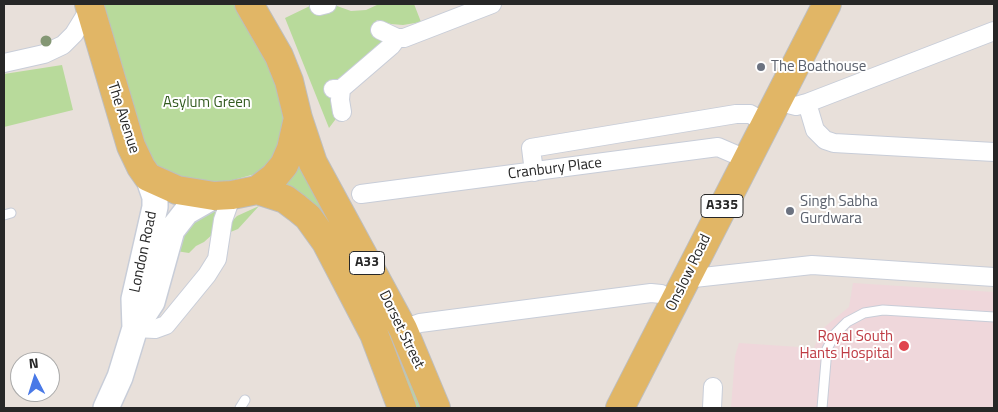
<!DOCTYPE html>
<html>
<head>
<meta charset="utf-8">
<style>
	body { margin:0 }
	#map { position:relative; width:998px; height:412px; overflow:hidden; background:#e8e0da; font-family:"Titillium Web",sans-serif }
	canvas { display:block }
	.frame { position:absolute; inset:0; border:5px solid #272727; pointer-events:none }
	.north { position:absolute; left:10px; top:352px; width:50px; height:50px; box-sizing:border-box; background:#fff; border:1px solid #a9a9a9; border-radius:50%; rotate:355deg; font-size:14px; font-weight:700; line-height:20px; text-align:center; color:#272727 }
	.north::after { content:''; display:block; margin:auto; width:18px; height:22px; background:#4979e7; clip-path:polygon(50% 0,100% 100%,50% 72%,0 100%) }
</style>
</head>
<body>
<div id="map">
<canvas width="998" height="412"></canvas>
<div class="frame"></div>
<div class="north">N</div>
</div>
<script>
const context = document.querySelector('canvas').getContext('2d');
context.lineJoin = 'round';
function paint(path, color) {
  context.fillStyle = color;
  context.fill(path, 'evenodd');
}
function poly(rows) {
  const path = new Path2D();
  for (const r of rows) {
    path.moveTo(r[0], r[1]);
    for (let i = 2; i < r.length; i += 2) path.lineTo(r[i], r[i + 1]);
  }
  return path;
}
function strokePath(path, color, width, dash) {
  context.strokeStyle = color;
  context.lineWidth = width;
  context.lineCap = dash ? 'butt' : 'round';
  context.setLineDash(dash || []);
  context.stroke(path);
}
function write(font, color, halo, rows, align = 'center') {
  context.font = font + ' "Titillium Web",sans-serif';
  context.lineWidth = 4;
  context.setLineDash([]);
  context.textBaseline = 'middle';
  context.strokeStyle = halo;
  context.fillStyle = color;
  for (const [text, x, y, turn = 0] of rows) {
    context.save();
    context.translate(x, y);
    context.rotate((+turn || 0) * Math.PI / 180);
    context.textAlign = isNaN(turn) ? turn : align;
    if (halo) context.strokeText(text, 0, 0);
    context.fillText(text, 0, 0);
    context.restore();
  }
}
paint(poly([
	[853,283,994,292,994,408,731,408,735,356,739,343,814,348,822,329,849,307]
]), '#efd7db');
paint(poly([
	[99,4,236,4,274,67,281,93,283,119,283,138,268,164,255,174,226,182,188,180,161,171,150,160],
	[314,4,320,10,337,6,351,11,366,10,379,4,414,4,421,22,403,25,391,24,377,20,371,32,383,43,340,78,329,82,328,96,337,106,338,116,329,128,285,18],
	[62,65,73,110,4,127,4,74],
	[300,165,358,265,426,408,410,408,314,206,304,196,280,187],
	[259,206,238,229,228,233,231,222,237,216],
	[213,211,215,212,214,233,204,242,196,246,189,253,176,251,187,224]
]), '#b8da9b');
const lane = poly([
	[4,215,11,213],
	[240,408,245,400],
	[822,408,827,349,835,334,847,322,864,313,883,310,994,317]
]);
const street = poly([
	[319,6,327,4],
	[380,30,397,38,404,38,492,4],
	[4,63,44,54,63,45,74,34,90,8],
	[333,89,341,89,391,46,397,38],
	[341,89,340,100,342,112],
	[776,101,796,106,807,103,994,31],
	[807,103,815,130,825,140,834,143,994,152],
	[534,172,531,148,736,114,750,114,766,123],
	[361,194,718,147,746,159],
	[685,279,812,265,994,277],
	[135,328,155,329,166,325,207,275,217,259,223,220,232,195],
	[403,329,420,323,651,293,661,294,675,301],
	[712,408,713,387]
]);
const secondary = poly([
	[135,328,134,299,155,207,155,197,148,177],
	[106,408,120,377,135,328,152,302,172,230,186,212,214,196]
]);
const primary = poly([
	[89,4,131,146,141,167,148,177,177,190,214,196,232,195,257,190,274,177,284,165,291,149,298,118],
	[249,4,279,56,289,81,298,118,313,163,403,329,436,408],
	[257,190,285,199,297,208,308,217,326,242,374,334,402,408],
	[620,408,827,4]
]);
strokePath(lane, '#c8cdd8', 11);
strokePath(street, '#c8cdd8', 20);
strokePath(secondary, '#c8cdd8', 28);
strokePath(primary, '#bebebe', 30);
strokePath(lane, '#fff', 9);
strokePath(street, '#fff', 18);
strokePath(secondary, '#fff', 25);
strokePath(primary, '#e1b666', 28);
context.fillStyle = '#849774';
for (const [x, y] of [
	[46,41]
]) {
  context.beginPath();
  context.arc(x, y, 5.5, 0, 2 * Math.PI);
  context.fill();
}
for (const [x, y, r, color] of [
	[761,67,5,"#6b7280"],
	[790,211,5,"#6b7280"],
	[904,346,6,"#e0444e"]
]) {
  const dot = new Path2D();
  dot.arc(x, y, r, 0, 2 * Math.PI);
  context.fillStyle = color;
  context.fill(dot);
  strokePath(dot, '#fff', 2);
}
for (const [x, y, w] of [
	[722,206,42],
	[367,263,35]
]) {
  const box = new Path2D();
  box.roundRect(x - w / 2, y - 11.5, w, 23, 4);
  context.fillStyle = '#fff';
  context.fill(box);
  strokePath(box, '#272727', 1);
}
write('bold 14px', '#272727', null, [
	["A335",722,206],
	["A33",367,263]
]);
write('15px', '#5b616d', '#fff', [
	["The Boathouse",771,67],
	["Singh Sabha",800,202],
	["Gurdwara",800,219]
], 'left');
write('15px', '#335b20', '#fff', [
	["Asylum Green",207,103]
]);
write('15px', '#272727', '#fff', [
	["The Avenue",123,118,72],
	["Cranbury Place",555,169,-7],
	["London Road",144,252,-78],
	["Onslow Road",689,273,-64],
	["Dorset Street",401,330,64]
]);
write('15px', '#be3a42', '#fff', [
	["Royal South",893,337],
	["Hants Hospital",893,354]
], 'right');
</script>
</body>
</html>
